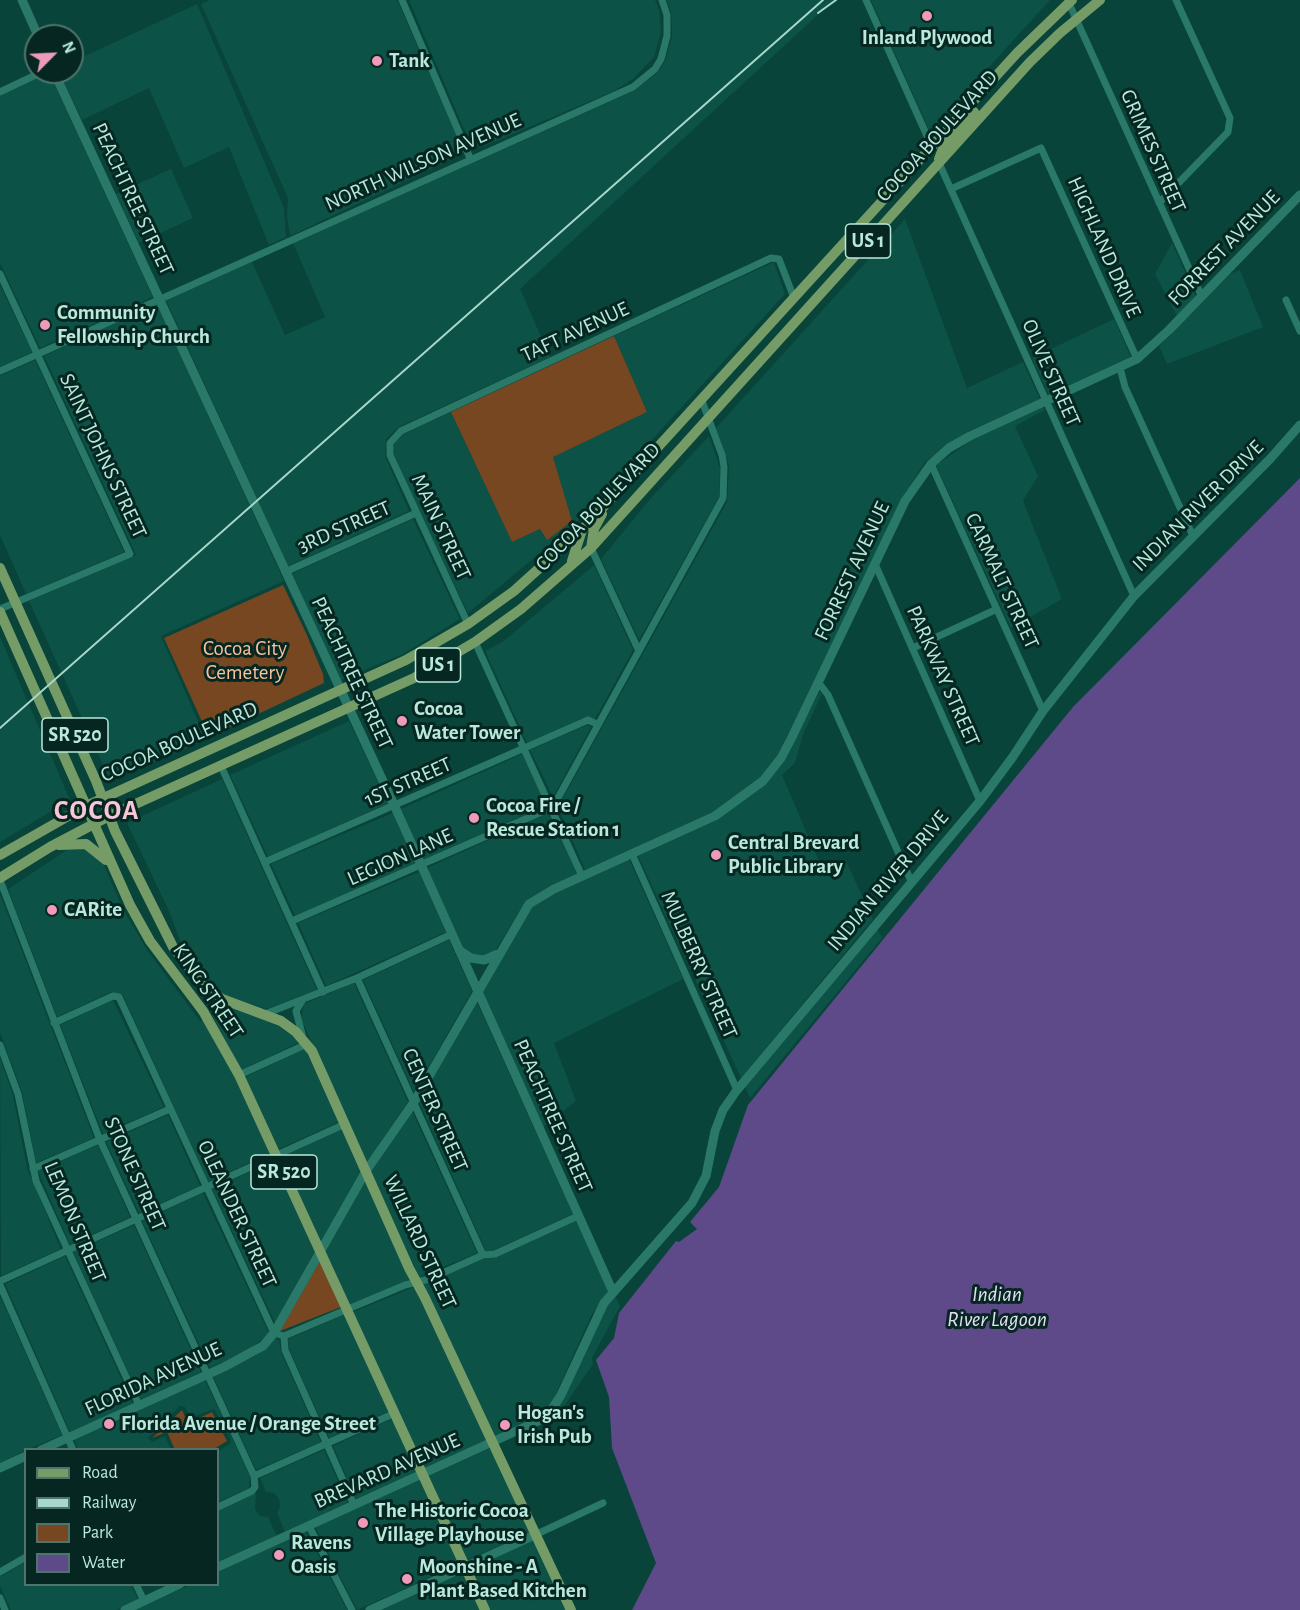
<!DOCTYPE html>
<html>
<head>
<meta charset="utf-8">
<style>
	body { margin:0 }
	#map { position:relative; width:1300px; height:1610px; overflow:hidden; background:#084439; font-family:"Alegreya Sans",sans-serif }
	canvas { display:block }
	.legend { position:absolute; left:24px; top:1448px; width:195px; height:138px; box-sizing:border-box; background:#062721; border:2px solid #4e756c; margin:0; padding:8px 10px; list-style:none; font-size:18px; color:#bae9dc }
	.legend li { display:flex; align-items:center; gap:12px; height:30px }
	.legend b { width:30px; border:2px solid #4e756c }
	.north { position:absolute; left:24px; top:24px; width:60px; height:60px; box-sizing:border-box; background:#062721; border:2px solid #4e756c; border-radius:50%; rotate:66deg; font-size:16px; font-weight:700; line-height:24px; text-align:center; color:#bae9dc }
	.north::after { content:''; display:block; margin:auto; width:21px; height:27px; background:#ef9ab8; clip-path:polygon(50% 0,100% 100%,50% 72%,0 100%) }
</style>
</head>
<body>
<div id="map">
<canvas width="1300" height="1610"></canvas>
<ul class="legend">
<li><b style="height:8px;background:#759c67"></b>Road</li>
<li><b style="height:8px;background:#a8d8cb"></b>Railway</li>
<li><b style="height:16px;background:#774721"></b>Park</li>
<li><b style="height:16px;background:#5e4989"></b>Water</li>
</ul>
<div class="north">N</div>
</div>
<script>
const context = document.querySelector('canvas').getContext('2d');
context.lineJoin = 'round';
function paint(path, color) {
  context.fillStyle = color;
  context.fill(path, 'evenodd');
}
function poly(rows) {
  const path = new Path2D();
  for (const r of rows) {
    path.moveTo(r[0], r[1]);
    for (let i = 2; i < r.length; i += 2) path.lineTo(r[i], r[i + 1]);
  }
  return path;
}
function strokePath(path, color, width, dash) {
  context.strokeStyle = color;
  context.lineWidth = width;
  context.lineCap = dash ? 'butt' : 'round';
  context.setLineDash(dash || []);
  context.stroke(path);
}
function write(font, color, halo, rows, align = 'center') {
  context.font = font + ' "Alegreya Sans",sans-serif';
  context.lineWidth = 6;
  context.setLineDash([]);
  context.textBaseline = 'middle';
  context.strokeStyle = halo;
  context.fillStyle = color;
  for (const [text, x, y, turn = 0] of rows) {
    context.save();
    context.translate(x, y);
    context.rotate((+turn || 0) * Math.PI / 180);
    context.textAlign = isNaN(turn) ? turn : align;
    if (halo) context.strokeText(text, 0, 0);
    context.fillText(text, 0, 0);
    context.restore();
  }
}
paint(poly([
	[210,0,397,0,460,142,460,155,290,236,287,216,288,198,201,4],
	[409,0,655,0,659,10,661,31,654,57,633,79,614,91,539,123,484,146,478,147,472,143,462,125],
	[667,0,834,0,520,289,550,357,399,427,386,439,385,456,409,511,288,566,166,300,252,262,285,335,325,317,293,243,634,91,658,72,665,61,672,36,671,13],
	[871,0,1050,0,930,132],
	[197,4,284,208,286,237,269,245,229,147,184,168,149,88,82,120,59,72,72,72,72,62],
	[49,73,153,297,40,348,0,263,0,96],
	[171,169,193,218,139,243,116,194],
	[905,219,967,388,1023,362,1040,399,967,432,925,462,901,500,788,735,777,756,760,779,713,813,585,870,558,807,727,502,729,466,716,428],
	[1172,243,1196,296,1177,316,1155,274],
	[772,263,774,263,785,294,577,522,468,613,410,492,394,454,394,444,404,434,451,412,512,542,540,529,547,539,572,521,552,457,647,412,614,336],
	[1240,270,1263,327,1167,364,1159,346,1230,274],
	[0,285,32,352,0,367],
	[157,304,284,581,161,636,206,740,110,780,29,601,136,555,44,356],
	[1114,319,1131,357,1049,395,1032,358],
	[35,360,124,552,26,594,0,535,0,376],
	[1043,407,1045,410,1015,426,1038,476,1023,501,1062,599,1011,628,936,465,972,440],
	[709,436,720,468,719,497,639,640,601,559,651,498],
	[413,519,460,619,403,654,341,680,291,574],
	[594,565,633,650,595,719,586,717,527,743,485,651,504,641],
	[0,637,70,800,0,842],
	[820,691,822,694,803,734,795,763,782,775,823,871,846,861,873,919,741,1078,638,856,717,820,766,784,796,738],
	[349,721,389,805,268,857,230,775],
	[587,725,591,727,553,797,530,750],
	[522,754,547,805,424,861,401,809],
	[222,779,317,990,266,1009,224,995,208,985,188,962,169,911,127,823],
	[550,812,577,874,526,901,495,951,484,955,473,954,463,947,427,868],
	[393,813,415,864,295,916,271,864],
	[70,848,84,848,103,863,124,911,147,950,200,1021,203,1020,235,1077,270,1153,208,1182,123,995,111,992,57,1017,8,889],
	[629,859,683,979,554,1043,576,1101,543,1127,482,991,532,907,548,896],
	[419,872,446,932,326,986,298,923],
	[0,894,94,1138,36,1163,22,1092,0,1032],
	[877,928,882,938,750,1098,745,1087],
	[449,940,472,991,414,1092,363,980],
	[354,983,408,1102,367,1162,301,1019,304,1004],
	[113,1000,164,1107,103,1134,60,1025],
	[476,1000,573,1214,494,1250,486,1251,419,1102],
	[219,1003,279,1025,300,1042,241,1070,212,1015,216,1013],
	[305,1049,339,1122,279,1149,245,1077],
	[0,1058,13,1095,27,1168,61,1249,1,1276],
	[412,1111,477,1253,419,1277,371,1171],
	[168,1115,200,1186,139,1213,106,1142],
	[342,1129,361,1170,321,1241,282,1157],
	[98,1145,130,1217,70,1245,38,1171],
	[274,1161,315,1251,275,1323,212,1189],
	[365,1181,410,1279,350,1305,325,1251],
	[203,1193,269,1333,251,1349,210,1368,142,1221],
	[576,1221,608,1291,591,1316,549,1409,544,1414,495,1437,423,1284,484,1259,497,1257],
	[134,1225,201,1372,141,1400,73,1252],
	[65,1256,133,1404,70,1432,5,1284],
	[414,1287,487,1441,425,1469,353,1312],
	[0,1296,62,1435,26,1450,0,1463],
	[615,1296,620,1306,592,1358,593,1364,559,1414,553,1417,608,1305],
	[344,1315,389,1411,329,1438,289,1349,288,1339],
	[275,1338,279,1340,281,1352,321,1442,256,1470,213,1376,255,1356],
	[205,1380,250,1477,249,1488,218,1502,218,1451,230,1444,231,1440,214,1409,190,1418,185,1407,180,1406,148,1438,152,1442,165,1436,171,1449,78,1449,74,1439],
	[392,1419,417,1472,356,1499,333,1446],
	[491,1448,531,1532,467,1560,429,1476],
	[324,1450,348,1503,285,1532,277,1513,280,1507,279,1499,274,1493,266,1492,260,1478],
	[420,1480,459,1564,357,1610,315,1527],
	[256,1492,255,1509,260,1516,268,1517,277,1536,218,1563,218,1511],
	[306,1531,347,1610,135,1610,190,1585,218,1584,218,1572],
	[535,1539,566,1610,490,1610,471,1568],
	[25,1562,26,1584,131,1585,138,1599,116,1610,11,1610,0,1586,0,1577],
	[462,1572,480,1610,380,1610]
]), '#0d5246');
paint(poly([
	[614,336,647,412,553,457,572,521,547,540,540,529,512,542,451,412],
	[283,585,306,633,323,674,324,683,209,737,164,638],
	[320,1261,341,1307,280,1331],
	[182,1410,188,1423,212,1412,227,1441,214,1449,175,1450,167,1432,152,1438]
]), '#774721');
paint(poly([
	[1300,478,1300,1610,632,1610,656,1563,612,1448,609,1397,596,1360,614,1338,619,1313,676,1241,679,1242,697,1229,690,1222,719,1187,748,1105,1073,707]
]), '#5e4989');
strokePath(poly([
	[402,0,470,158],
	[866,0,932,147],
	[1068,1,1202,297],
	[0,92,42,72],
	[939,163,1134,596],
	[951,189,1041,148,1137,359],
	[1159,203,1228,132,1230,118,1176,0],
	[0,274,130,554,0,609],
	[1286,300,1300,331],
	[1120,368,1125,387,1193,536],
	[0,371,633,87,655,69,661,59,667,36,667,15,662,0],
	[931,464,1043,711],
	[591,548,638,649],
	[875,564,980,801],
	[285,572,416,513],
	[468,624,390,455,390,443,401,431,771,258,779,259,794,298],
	[475,642,582,876],
	[913,648,997,609],
	[819,683,828,695,911,881],
	[221,766,323,992],
	[632,854,737,1090],
	[265,862,588,720,597,724],
	[0,880,100,1140,254,1476,255,1487,252,1491,218,1507],
	[292,921,553,807,723,498,724,467,722,455,702,401],
	[357,978,483,1255],
	[302,1001,296,1011,302,1034],
	[265,1014,357,978,452,934],
	[54,1023,113,996,119,997,274,1333,284,1336],
	[0,1045,18,1094,36,1181,139,1405],
	[239,1075,307,1044],
	[33,1169,170,1109],
	[0,1281,345,1124],
	[0,1285,73,1450],
	[284,1336,405,1285,429,1279,483,1255,495,1254,578,1216],
	[284,1336,285,1350,354,1505],
	[254,1476,395,1413],
	[309,1526,352,1610],
	[537,1534,603,1503],
	[0,1572,26,1557],
	[136,1584,144,1601],
	[0,1598,5,1610]
]), '#297868', 7);
strokePath(poly([
	[22,0,38,36],
	[54,72,395,807,613,1292],
	[459,950,471,958,484,960,498,954],
	[41,1450,224,1367,263,1346,274,1333,366,1171,414,1102,529,904,554,889,715,816,763,781,781,758,792,737,905,501,931,464,949,448,970,436,1137,359,1169,330,1300,195],
	[0,1468,26,1456],
	[218,1567,547,1417,561,1395,604,1303,692,1203,706,1176,715,1131,723,1110,737,1090,980,801,1012,758,1043,711,1134,596,1270,459,1300,425],
	[125,1610,180,1584],
	[370,1610,537,1534]
]), '#297868', 9);
strokePath(poly([
	[939,159,944,146,974,112],
	[591,548,594,529,602,514],
	[572,561,582,530],
	[0,568,96,781,115,831,173,947,205,988,222,999,281,1021,296,1032,312,1051,409,1268,425,1298,571,1610],
	[0,612,130,905,150,941,203,1011,239,1075,485,1610],
	[59,845,86,844,106,860],
	[0,855,86,806,406,660,468,624,514,591,586,526,1017,53,1072,0],
	[0,878,50,847,109,816,414,678,475,642,521,609,591,548,1030,62,1060,33,1100,0]
]), '#759c67', 10);
strokePath(poly([
	[818,13,836,0],
	[0,728,823,0]
]), '#a8d8cb', 2);
for (const [x, y, r, color] of [
	[927,16,6,"#ef9ab8"],
	[377,61,6,"#ef9ab8"],
	[45,325,6,"#ef9ab8"],
	[402,721,6,"#ef9ab8"],
	[474,818,6,"#ef9ab8"],
	[716,855,6,"#ef9ab8"],
	[52,910,6,"#ef9ab8"],
	[109,1424,6,"#ef9ab8"],
	[505,1425,6,"#ef9ab8"],
	[363,1523,6,"#ef9ab8"],
	[279,1555,6,"#ef9ab8"],
	[407,1579,6,"#ef9ab8"]
]) {
  const dot = new Path2D();
  dot.arc(x, y, r, 0, 2 * Math.PI);
  context.fillStyle = color;
  context.fill(dot);
  strokePath(dot, '#062721', 2);
}
for (const [x, y, w] of [
	[868,241,45],
	[438,665,45],
	[75,735,66],
	[284,1172,66]
]) {
  const box = new Path2D();
  box.roundRect(x - w / 2, y - 17, w, 34, 4.5);
  context.fillStyle = '#062721';
  context.fill(box);
  strokePath(box, '#bae9dc', 1.5);
}
write('bold 20px', '#bae9dc', null, [
	["US 1",868,241],
	["US 1",438,665],
	["SR 520",75,735],
	["SR 520",284,1172]
]);
write('bold 21px', '#bae9dc', '#062721', [
	["Inland Plywood",927,38,"center"],
	["Tank",389,61],
	["Community",57,313],
	["Fellowship Church",57,337],
	["Cocoa",414,709],
	["Water Tower",414,733],
	["Cocoa Fire /",486,806],
	["Rescue Station 1",486,830],
	["Central Brevard",728,843],
	["Public Library",728,867],
	["CARite",64,910],
	["Hogan's",517,1413],
	["Irish Pub",517,1437],
	["Florida Avenue / Orange Street",121,1424],
	["The Historic Cocoa",375,1511],
	["Village Playhouse",375,1535],
	["Ravens",291,1543],
	["Oasis",291,1567],
	["Moonshine - A",419,1567],
	["Plant Based Kitchen",419,1591]
], 'left');
write('21px', '#bae9dc', '#062721', [
	["COCOA BOULEVARD",937,136,-48],
	["GRIMES STREET",1153,151,66],
	["NORTH WILSON AVENUE",423,162,-24],
	["PEACHTREE STREET",133,199,65],
	["HIGHLAND DRIVE",1104,247,66],
	["FORREST AVENUE",1224,248,-46],
	["TAFT AVENUE",575,332,-25],
	["OLIVE STREET",1051,373,66],
	["SAINT JOHNS STREET",103,456,65],
	["INDIAN RIVER DRIVE",1198,506,-45],
	["COCOA BOULEVARD",598,507,-46],
	["3RD STREET",344,527,-24],
	["MAIN STREET",441,527,65],
	["FORREST AVENUE",852,571,-65],
	["CARMALT STREET",1002,581,65],
	["PEACHTREE STREET",352,673,65],
	["PARKWAY STREET",943,676,66],
	["COCOA BOULEVARD",179,742,-24],
	["1ST STREET",408,782,-24],
	["LEGION LANE",400,857,-24],
	["INDIAN RIVER DRIVE",888,881,-50],
	["MULBERRY STREET",699,965,66],
	["KING STREET",208,991,56],
	["CENTER STREET",435,1110,66],
	["PEACHTREE STREET",553,1116,66],
	["STONE STREET",135,1174,66],
	["OLEANDER STREET",237,1214,65],
	["LEMON STREET",75,1222,67],
	["WILLARD STREET",420,1242,65],
	["FLORIDA AVENUE",153,1379,-25],
	["BREVARD AVENUE",387,1471,-24]
]);
write('21px', '#f8c29c', '#062721', [
	["Cocoa City",245,649],
	["Cemetery",245,673]
]);
write('italic 22px', '#e3dff2', '#062721', [
	["Indian",997,1294],
	["River Lagoon",997,1319]
]);
context.letterSpacing = '1.5px';
write('bold 27px', '#f8c7d7', '#062721', [
	["COCOA",97,811]
]);
context.letterSpacing = '0px';
</script>
</body>
</html>
